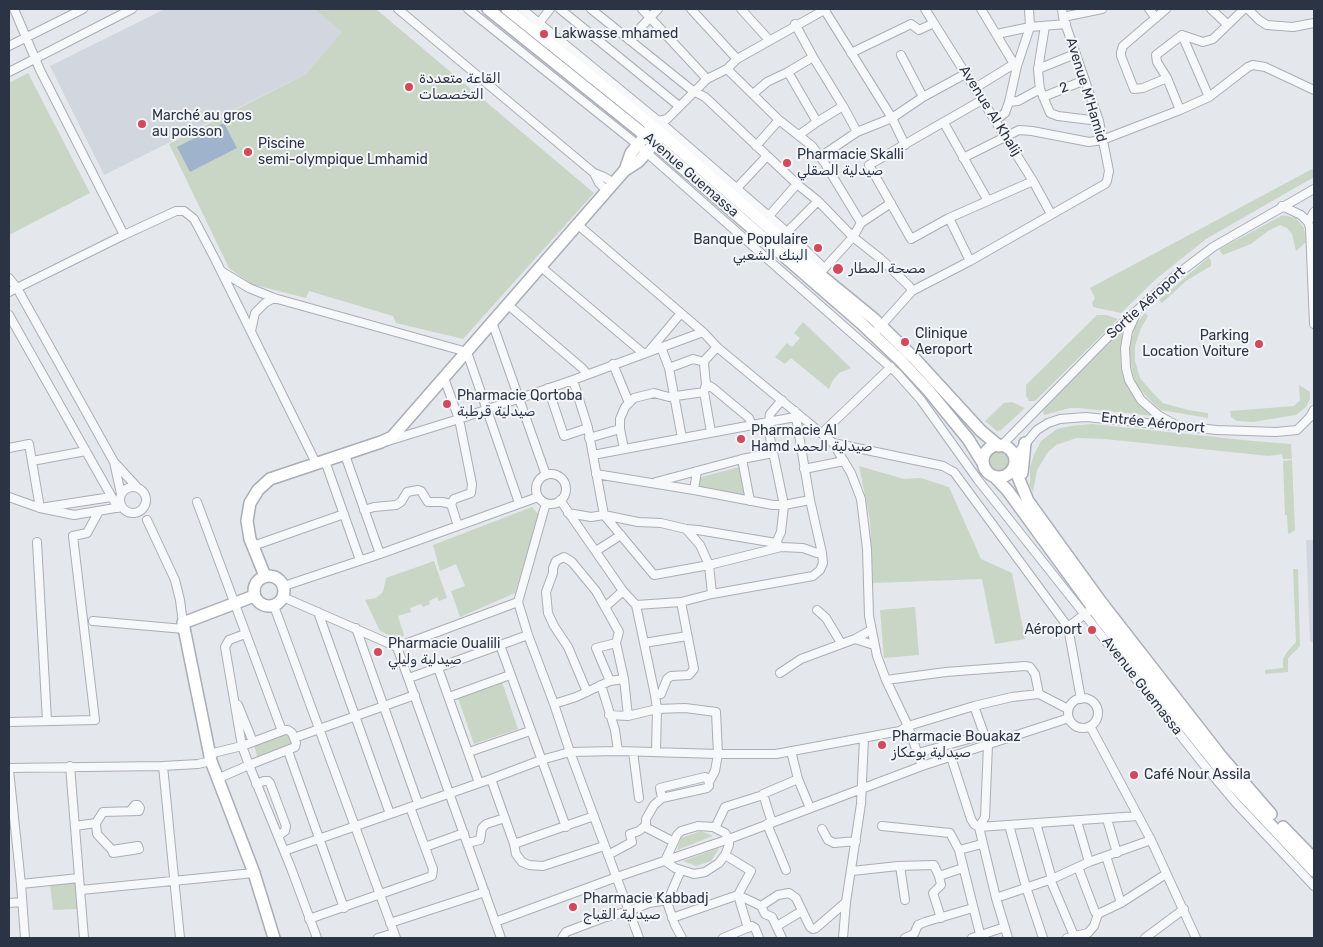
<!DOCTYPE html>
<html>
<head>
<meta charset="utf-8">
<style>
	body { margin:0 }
	#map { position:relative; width:1323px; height:947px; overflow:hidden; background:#e4e7ec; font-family:Rubik,sans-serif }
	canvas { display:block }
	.frame { position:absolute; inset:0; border:10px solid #2b3445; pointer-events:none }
</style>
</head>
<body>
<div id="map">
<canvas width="1323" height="947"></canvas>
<div class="frame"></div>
</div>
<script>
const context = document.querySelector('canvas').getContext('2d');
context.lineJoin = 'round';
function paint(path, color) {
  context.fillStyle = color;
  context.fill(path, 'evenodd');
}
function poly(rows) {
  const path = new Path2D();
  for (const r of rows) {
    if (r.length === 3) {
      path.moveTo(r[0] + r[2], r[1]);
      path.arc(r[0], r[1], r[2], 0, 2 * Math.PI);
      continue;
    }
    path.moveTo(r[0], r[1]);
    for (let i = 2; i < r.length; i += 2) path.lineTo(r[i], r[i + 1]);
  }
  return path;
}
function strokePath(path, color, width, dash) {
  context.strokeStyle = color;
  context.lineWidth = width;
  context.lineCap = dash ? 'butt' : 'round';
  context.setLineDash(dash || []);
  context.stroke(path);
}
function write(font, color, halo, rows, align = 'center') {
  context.font = font + ' Rubik,Vazirmatn,sans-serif';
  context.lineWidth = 4;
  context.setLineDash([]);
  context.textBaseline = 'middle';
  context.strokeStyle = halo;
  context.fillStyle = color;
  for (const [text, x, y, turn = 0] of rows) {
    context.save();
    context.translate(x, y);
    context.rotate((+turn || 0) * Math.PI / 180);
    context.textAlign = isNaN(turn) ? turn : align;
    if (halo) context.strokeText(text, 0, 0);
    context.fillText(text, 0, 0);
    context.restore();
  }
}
paint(poly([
	[165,9,314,9,343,32,306,74,104,175,50,66],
	[1306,540,1314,540,1314,642,1310,642]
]), '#d2d6de');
paint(poly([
	[314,9,376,9,594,193,463,339,396,323,393,316,309,291,306,298,251,284,229,268,169,144,306,74,342,32],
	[28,73,90,193,9,235,9,83],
	[1314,168,1314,177,1206,239,1156,279,1121,313,1093,307,1092,303,1095,298,1090,288],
	[1283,215,1296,218,1304,228,1306,242,1296,251,1292,234,1287,228,1280,225,1268,231,1251,244,1223,255,1220,251,1220,249],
	[1209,257,1211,261,1211,266,1186,281,1162,303,1159,300],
	[1145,313,1148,316,1141,328,1135,346,1135,361,1140,378,1152,392,1163,403,1188,410,1208,413,1208,418,1161,410,1154,404,1138,387,1133,376,1129,349,1135,326],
	[1097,315,1106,315,1118,319,1035,401,1029,401,1026,396,1026,385],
	[803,322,851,368,839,373,833,380,829,389,791,358,785,364,775,357,787,343,792,347,800,338,794,333],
	[1123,328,1124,329,1120,354,1122,373,1128,388,1138,401,1154,416,1078,408,1070,408,1044,415,1043,412,1044,407],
	[1299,385,1310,392,1310,399,1306,407,1296,415,1253,422,1237,421,1231,417,1230,411,1294,406,1300,400],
	[1012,402,1025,408,1001,430,997,431,985,421,1004,403],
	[1092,424,1253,441,1291,444,1292,459,1283,459,1282,454,1269,456,1105,439,1076,438,1056,445,1048,452,1037,470,1033,492,1030,486,1030,467,1034,455,1041,441,1057,429,1071,426],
	[999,461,11],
	[1292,460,1295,530,1289,534,1288,533,1287,515,1285,515,1283,461],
	[859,466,904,479,921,478,949,487,981,559,1012,573,1025,639,995,644,982,579,873,583,870,520],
	[739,467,747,498,697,488,698,478],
	[532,507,539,515,515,593,460,617,451,591,465,586,456,564,440,571,433,545],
	[434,561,447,598,439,601,437,597,429,601,430,604,423,607,421,604,410,608,411,612,398,616,404,635,399,640,380,631,365,600,376,598,383,592,386,578],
	[1293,569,1298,569,1300,646,1288,658,1288,672,1265,674,1265,670,1283,668,1283,659,1287,652,1296,642],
	[915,607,919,655,884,658,880,610],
	[502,682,518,729,474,744,458,698],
	[288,732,293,747,258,760,254,745],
	[701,831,713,836,677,850,681,838],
	[719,848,711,861,696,866,683,861],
	[76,882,78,909,53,910,50,884]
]), '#c9d6c5');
paint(poly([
	[224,123,237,148,190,172,177,147]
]), '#9fb4cc');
const street = poly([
	[14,9,40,70,124,235,176,211,184,211,194,219,215,259,316,463],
	[398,9,594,173],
	[468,9,638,145,897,373,921,400,978,480,1204,765,1236,803,1314,886],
	[522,9,667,128,787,232,824,268],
	[560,9,679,106],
	[591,9,693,91,705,97,797,184,818,201,853,237,881,259,909,286,912,291],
	[642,9,707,79],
	[691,9,737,59],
	[741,9,769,40],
	[824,9,892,118,905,145],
	[925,9,1033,181,1051,214],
	[981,9,1014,64,1017,66],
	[1149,9,1156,18],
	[1166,9,1123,46,1121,52,1121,56,1134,89,1143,88,1167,78],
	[1211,9,1227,24],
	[1248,9,1259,20,1267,25,1293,27,1314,23],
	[1063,17,1102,9],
	[795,24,813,57,843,106,857,132],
	[1045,26,1038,69,1039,81,1040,89,1050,113,1058,116,1099,121],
	[536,27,550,9],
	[997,34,1030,27,1066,24],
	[1182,35,1209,97],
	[629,40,658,9],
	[9,46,83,9],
	[851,53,911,24,919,30,934,23],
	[901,55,923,97],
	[727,69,779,120,812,146,824,162,861,223,853,237,822,271],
	[1038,69,1075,54],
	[9,72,132,9],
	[788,72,817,122],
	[975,88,1014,64],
	[753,94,767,82,788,72,813,57],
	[1043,97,1085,80],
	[982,100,869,165,911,239,949,218,1033,181],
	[1009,102,1018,101,1040,89],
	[1180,110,1167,78,1157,62,1156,55,1182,35,1203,42,1213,39,1244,9],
	[995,121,1005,113,1009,102,1017,66,1030,27,1029,9],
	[944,123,988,201],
	[656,124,658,121,667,119,707,79,727,69,737,59,826,9],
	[799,135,817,122,843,106],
	[756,146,779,120],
	[820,157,857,132,892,118,923,97,967,73],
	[963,158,1019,130,1032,131,1089,142,1102,140,1180,110,1209,97,1248,67,1253,65,1265,67,1314,90],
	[736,189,767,156],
	[607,191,599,183,594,173,604,177,614,183],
	[1282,206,1301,215,1308,222,1310,228,1314,324],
	[768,217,797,184],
	[949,218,970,261],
	[1308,222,1314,212],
	[861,223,891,203],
	[577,224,703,332,717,347,833,443,851,473,861,499,867,549,869,616,877,656,886,680,908,726,922,766],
	[787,232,818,201],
	[540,266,643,353],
	[221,271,249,288,274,298,467,352,519,503],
	[9,278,17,288,114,462],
	[9,292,124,235],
	[507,304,582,368,587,374],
	[1136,314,1128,331,1125,348,1126,368,1129,380,1141,400,1158,415,1174,424],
	[9,315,118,508],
	[492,322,546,475],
	[878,329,912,291,970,261,1105,184,1107,181,1109,171,1099,121,1063,17,1062,9],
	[251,331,255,313,265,303,274,298],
	[661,347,669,368,682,438],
	[650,350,681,313],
	[613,364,629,403],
	[669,368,693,359,704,362],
	[444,378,459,419,472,484,471,493,454,499,451,504,458,526],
	[573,380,588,428,604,515,654,575,709,565,781,547,803,548,817,553,822,553],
	[706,384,713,388,749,418,752,425],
	[548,388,564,436,588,428],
	[769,422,770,414,782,400],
	[767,423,784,505,781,532,776,543],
	[711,432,704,392,706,384,704,364,705,360,717,347],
	[822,433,891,367],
	[589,438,620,429],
	[388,441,459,419,573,380,703,332],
	[833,443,943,466,950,470,954,472,1068,627,1089,611],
	[1001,446,1112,333,1175,276,1213,247,1314,189],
	[9,448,29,444,40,508,111,497],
	[624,449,620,429,620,419,625,407,634,398,654,393,669,397,704,392],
	[345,455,380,554],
	[593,455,795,417],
	[1014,457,1037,430,1048,423,1060,419,1086,417,1217,430,1276,432,1297,430,1310,417,1314,410],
	[742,459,750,501],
	[32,461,86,451],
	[325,461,360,560],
	[804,469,844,461],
	[596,474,694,490,773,505,784,505,810,500],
	[551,489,15],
	[656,482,742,459,773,453],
	[133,500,13],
	[694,490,697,471],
	[121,494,114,462,136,486],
	[9,497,40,508,74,515,121,507],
	[560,500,623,591,636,605,655,695,657,709,656,752],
	[197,502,282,731],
	[546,503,518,602,528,635,554,704,570,752,639,938],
	[364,510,374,507,396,505,401,502,407,492,418,490,421,491,428,502,442,502,451,504],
	[568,513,591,517,604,515,638,522,661,523,686,529,698,530,776,543,781,547],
	[147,520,175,580,180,600,183,623],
	[686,529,700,545,705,556,709,565,712,594],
	[37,542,47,721],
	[253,546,344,514],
	[596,551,621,535],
	[284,586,380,554,538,497],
	[283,597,397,647,518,602],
	[636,605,681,602,712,594,813,576,820,570,823,563,822,553,810,500,795,411],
	[274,606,396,938],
	[605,607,623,591],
	[817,610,826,618,841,643],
	[318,612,390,814],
	[93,621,184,629],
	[1068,627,1081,699],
	[356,628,418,803],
	[855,639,874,645],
	[644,643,687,636],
	[500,645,566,827],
	[397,647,501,938],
	[438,668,479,783],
	[780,673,801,659,855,639,871,630],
	[409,678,528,635],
	[886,680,946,672,1025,666,1030,667,1035,674,1039,694],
	[610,681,596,648,616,643],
	[601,685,615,730,618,751],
	[587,692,568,647,554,626,548,613,546,592,553,573,553,568,556,561,564,557,572,562,596,591,619,632,616,643,624,679,628,716,657,709,685,708,716,712,718,754,715,771,709,782],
	[655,695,661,694,667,679,671,676,689,675,694,669,681,602],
	[449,697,510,675],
	[1083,713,15],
	[554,704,576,697,610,681,624,679],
	[238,705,253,742],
	[974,706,988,745,985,817,979,827,996,898,1008,938],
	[609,715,628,716],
	[9,722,95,720,73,536,87,533,99,511],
	[1090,726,1151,840,1196,938],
	[285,730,288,730,292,733,296,743,295,747,249,765,242,746,285,730],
	[294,738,415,695],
	[288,751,344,908],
	[791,751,798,779,810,808],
	[469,752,530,731],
	[633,752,639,798],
	[918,753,983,735],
	[209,754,242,746,225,647,229,640,245,634],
	[951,757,971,819,974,824,979,827,1138,816],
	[70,766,84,938],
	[163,766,180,938],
	[9,768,163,766,198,764,211,761],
	[9,770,21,884,25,938],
	[217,779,249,765,291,868,317,938],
	[491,779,514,844,516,854,522,862,529,865,543,866,604,846],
	[256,784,264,781,268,781,270,783,286,826,285,831,278,836],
	[662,798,660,788,705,777,708,778,709,786,707,788,662,798,654,805,646,819,646,825,647,828,674,842],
	[1107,819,1117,853],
	[1077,821,1089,862],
	[96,823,97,834,112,850,138,846,139,849,113,853,112,850],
	[772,823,763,794,798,779],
	[1036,823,1052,879],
	[767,824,786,870],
	[1009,825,1026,887,1043,938],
	[75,826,96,823,103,812,139,811,140,808,138,805,135,805,130,811],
	[698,826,713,827,725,833,729,839,729,845,725,855,719,863,705,872,694,874,675,868,665,861,677,835,681,831,698,826],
	[882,826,950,833,959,850],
	[715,828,725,807,763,795],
	[822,829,828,840,834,843,856,841],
	[468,843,480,840,482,828,486,824,505,818],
	[514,844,594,816],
	[425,847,464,833],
	[284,851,491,779,541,760,570,752,618,751,718,754,776,754,900,731,908,726,974,706,1012,697,1039,694,1068,709],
	[608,855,632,842,630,834,639,831,646,825],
	[725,855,751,871,738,895,748,928],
	[1106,856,1121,903],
	[900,866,905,900],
	[1078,867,1095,912,1098,914,1121,903,1166,874],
	[681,870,668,900,668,905,675,925,682,938],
	[852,871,898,866,934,865,939,876,941,885,933,893,941,918],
	[939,876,963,868],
	[1050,879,1075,938],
	[21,884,79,878],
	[81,890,254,873],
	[996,898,1052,879,1089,862,1151,840],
	[9,903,22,902],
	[761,906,778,895,789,893,796,898,810,927,813,929,816,928,846,902],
	[672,918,738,895,761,906,765,914,772,917,782,938],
	[309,919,432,876,433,869,410,807],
	[495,922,617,877,729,839,922,766,1069,718],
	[390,923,485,892],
	[777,926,802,911],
	[378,938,394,933],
	[562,938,566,932,603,918,629,911,649,903,668,900],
	[723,938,752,926,755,928,759,938],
	[843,938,846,902,861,804,864,738],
	[905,938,914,934,918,925,925,922,973,908],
	[972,938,1005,927],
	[981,938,959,850,982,844],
	[1067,938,1088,933,1094,926,1098,914],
	[1145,938,1184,909]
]);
const secondary = poly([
	[488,9,646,136,861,323,901,361,928,390,968,439,983,463],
	[507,9,644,119,790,246,819,274,874,319,915,359,981,431,999,446],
	[625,170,631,153,650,130],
	[999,461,16],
	[1014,467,1028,501,1101,602,1220,755,1271,814],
	[1022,473,1025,443],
	[994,476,1008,491,1104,623,1233,785,1314,871],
	[269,591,15],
	[265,576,250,539,247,521,250,503,258,490,270,479,381,442,392,437,625,170,639,161,659,138],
	[254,596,183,623,211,761,254,873,274,938],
	[1283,827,1314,859]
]);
strokePath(street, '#a9aeb7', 10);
strokePath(secondary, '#a9aeb7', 14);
strokePath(street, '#f7f8fa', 8);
strokePath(secondary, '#fff', 11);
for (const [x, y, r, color] of [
	[544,34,5,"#d1495b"],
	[409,87,5,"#d1495b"],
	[142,124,5,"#d1495b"],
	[248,152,5,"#d1495b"],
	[787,163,5,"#d1495b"],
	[818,248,5,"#d1495b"],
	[838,269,6,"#d1495b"],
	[905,342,5,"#d1495b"],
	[1259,344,5,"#d1495b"],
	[447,404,5,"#d1495b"],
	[741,439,5,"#d1495b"],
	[1092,630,5,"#d1495b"],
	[378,652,5,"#d1495b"],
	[882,745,5,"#d1495b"],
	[1134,775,5,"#d1495b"],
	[573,907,5,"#d1495b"]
]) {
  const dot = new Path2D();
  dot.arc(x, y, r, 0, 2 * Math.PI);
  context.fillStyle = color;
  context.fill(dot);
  strokePath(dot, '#f4f6f9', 2);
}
write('14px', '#2b3445', '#f4f6f9', [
	["Lakwasse mhamed",554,34],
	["القاعة متعددة",419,79],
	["التخصصات",419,95],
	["Marché au gros",152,116],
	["au poisson",152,132],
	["Piscine",258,144],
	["semi-olympique Lmhamid",258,160],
	["Pharmacie Skalli",797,155],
	["صيدلية الصقلي",797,171],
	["Banque Populaire",808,240,"right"],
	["البنك الشعبي",808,256,"right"],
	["مصحة المطار",849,269],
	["Clinique",915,334],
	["Aeroport",915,350],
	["Parking",1249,336,"right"],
	["Location Voiture",1249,352,"right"],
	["Pharmacie Qortoba",457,396],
	["صيدلية قرطبة",457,412],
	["Pharmacie Al",751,431],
	["Hamd صيدلية الحمد",751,447],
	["Aéroport",1082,630,"right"],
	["Pharmacie Oualili",388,644],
	["صيدلية وليلي",388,660],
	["Pharmacie Bouakaz",892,737],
	["صيدلية بوعكاز",892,753],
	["Café Nour Assila",1144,775],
	["Pharmacie Kabbadj",583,899],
	["صيدلية القباج",583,915]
], 'left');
write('14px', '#2b3445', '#f4f6f9', [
	["2",1064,88,-22],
	["Avenue M'Hamid",1086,90,73],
	["Avenue Al Khalij",990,111,58],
	["Avenue Guemassa",691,175,41],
	["Sortie Aéroport",1146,303,-42],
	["Entrée Aéroport",1153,423,6],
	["Avenue Guemassa",1142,686,52]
]);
</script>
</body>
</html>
